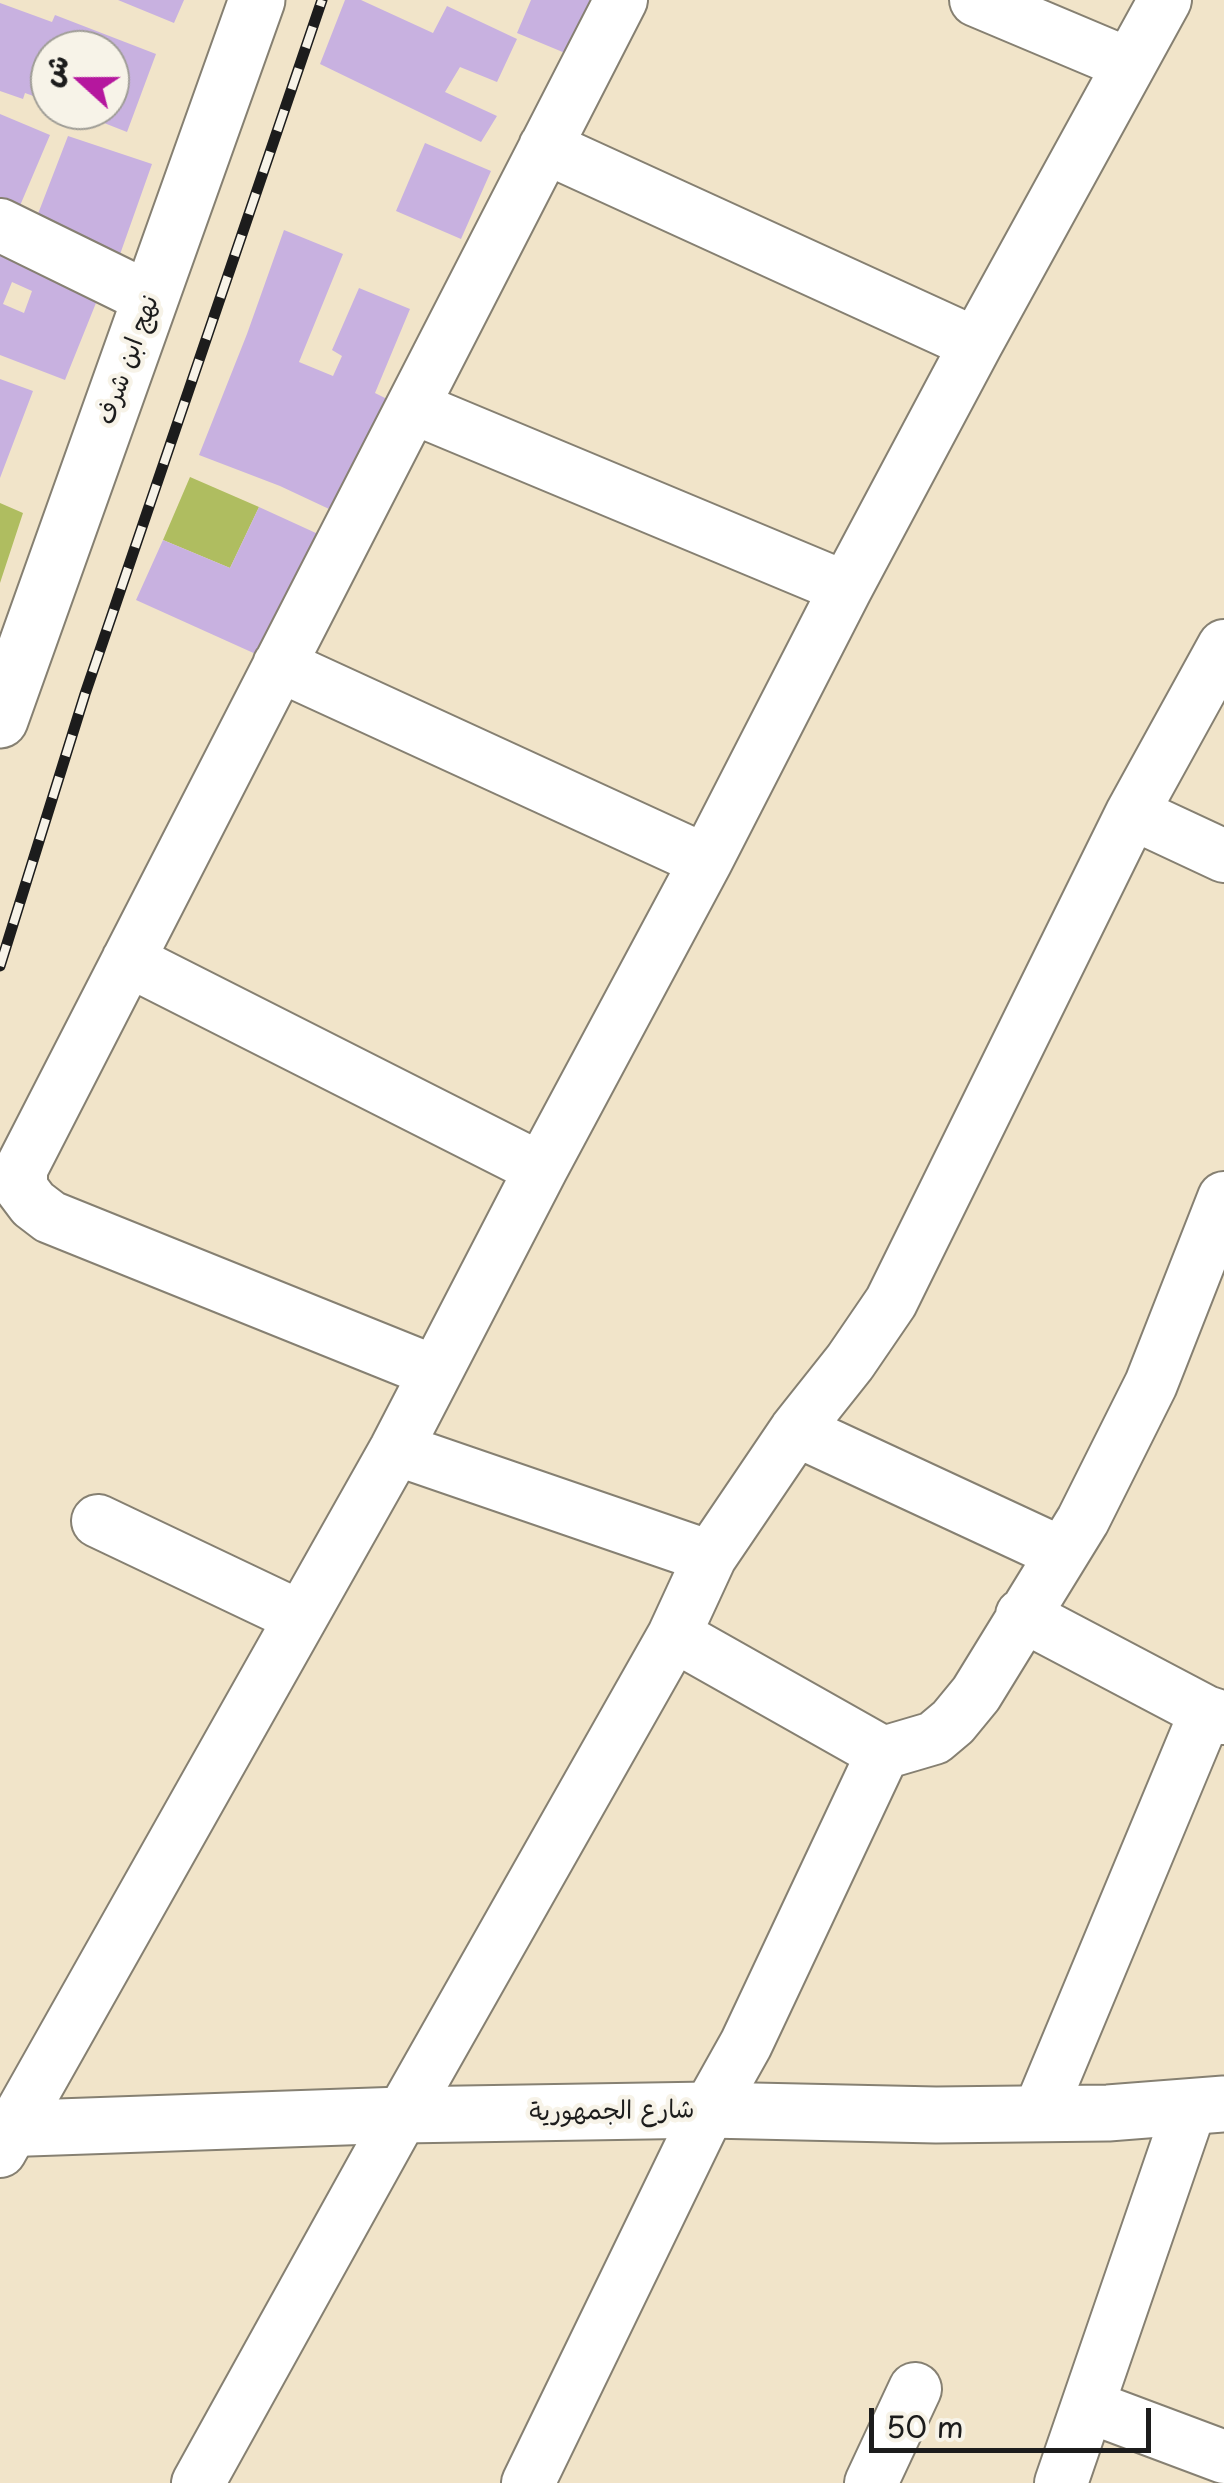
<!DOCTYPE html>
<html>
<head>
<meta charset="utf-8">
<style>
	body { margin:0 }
	#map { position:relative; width:1224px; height:2483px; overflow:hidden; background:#f1e4c9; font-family:"Playpen Sans","Playpen Sans Arabic",sans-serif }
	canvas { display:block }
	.north { position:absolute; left:30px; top:30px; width:100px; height:100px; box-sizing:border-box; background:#f7f3e8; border:2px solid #9f9d96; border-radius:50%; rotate:291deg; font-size:28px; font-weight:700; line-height:40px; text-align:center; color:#1c1c1c }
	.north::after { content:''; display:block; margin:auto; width:35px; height:45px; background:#b5179e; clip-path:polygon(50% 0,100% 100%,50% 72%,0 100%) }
	.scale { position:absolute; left:869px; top:2408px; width:282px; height:45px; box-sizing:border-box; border:5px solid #1c1c1c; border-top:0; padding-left:12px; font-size:30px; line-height:35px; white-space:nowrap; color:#1c1c1c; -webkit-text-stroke:8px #f7f3e8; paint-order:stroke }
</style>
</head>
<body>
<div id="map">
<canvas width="1224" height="2483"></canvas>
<div class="north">ش</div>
<div class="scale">50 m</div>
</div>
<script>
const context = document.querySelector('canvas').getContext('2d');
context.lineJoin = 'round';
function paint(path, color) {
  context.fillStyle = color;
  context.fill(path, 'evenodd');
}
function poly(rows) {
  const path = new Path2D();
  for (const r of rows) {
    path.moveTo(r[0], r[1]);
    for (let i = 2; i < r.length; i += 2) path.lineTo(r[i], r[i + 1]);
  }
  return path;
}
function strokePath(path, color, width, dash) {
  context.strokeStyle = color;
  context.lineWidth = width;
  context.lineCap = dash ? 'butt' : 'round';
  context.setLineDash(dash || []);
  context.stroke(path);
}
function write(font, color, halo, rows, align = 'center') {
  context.font = font + ' "Playpen Sans","Playpen Sans Arabic",sans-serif';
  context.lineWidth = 9;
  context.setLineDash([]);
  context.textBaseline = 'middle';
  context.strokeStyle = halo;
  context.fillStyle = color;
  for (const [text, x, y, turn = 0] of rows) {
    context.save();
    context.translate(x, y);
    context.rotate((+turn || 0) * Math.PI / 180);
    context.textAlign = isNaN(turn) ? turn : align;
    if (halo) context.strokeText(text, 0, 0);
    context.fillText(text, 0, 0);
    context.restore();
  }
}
paint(poly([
	[190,477,259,507,230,568,163,540],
	[0,503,23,513,0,583]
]), '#afbd60');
paint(poly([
	[118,0,184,0,174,23],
	[345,0,361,0,433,33,447,6,517,39,497,82,460,67,445,92,497,116,481,142,320,64],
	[531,0,590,0,565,53,517,33],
	[0,3,52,22,55,15,156,54,127,132,71,110,110,110,110,50,50,50,50,102,25,93,23,99,0,91],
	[0,114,50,135,19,208,0,200],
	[68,136,152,164,118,260,36,219],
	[425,143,491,171,461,239,396,211],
	[284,230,343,254,299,362,333,376,342,356,332,350,359,288,410,309,375,393,397,404,344,516,280,486,199,455,247,334],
	[0,249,100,293,65,380,0,355],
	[12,282,32,291,24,313,3,304],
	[0,379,33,391,0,478],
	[259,507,329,539,269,660,136,600,163,540,230,568]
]), '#c8b1e0');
const minor = poly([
	[976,0,1128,64],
	[545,147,976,344],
	[0,225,151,299],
	[412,407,846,588],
	[279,665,706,861],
	[1132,813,1224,856],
	[128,960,541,1169],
	[435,1372,50,1217,33,1204,21,1188,21,1169,621,0],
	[796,1430,1061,1553],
	[396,1449,710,1557],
	[98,1521,300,1617],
	[1022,1615,1206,1712,1224,1718],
	[883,1753,934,1738,953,1722,976,1694,1083,1520,1151,1384,1224,1198],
	[1038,2115,1206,1712],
	[0,2151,396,1449,541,1169,706,861,846,588,976,344,1165,0],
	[1088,2406,1224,2457],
	[198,2483,402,2115,674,1635,710,1557,796,1430,850,1362,891,1302,1132,813,1224,646],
	[528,2483,709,2110,746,2044,883,1753,674,1635],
	[871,2483,915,2389],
	[1061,2483,1190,2108]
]);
const major = poly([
	[0,720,257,0],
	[0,2129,402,2115,709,2110,936,2115,1108,2113,1224,2104]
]);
strokePath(minor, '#868072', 56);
strokePath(major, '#868072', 59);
strokePath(minor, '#fff', 52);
strokePath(major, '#fff', 55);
const rail = poly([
	[0,966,85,694,322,0]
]);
strokePath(rail, '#1c1c1c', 11);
strokePath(rail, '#f7f3e8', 8, [22]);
write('25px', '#1c1c1c', '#f7f3e8', [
	["نهج ابن شرف",129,360,-70],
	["شارع الجمهورية",612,2112,-1]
]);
</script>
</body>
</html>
